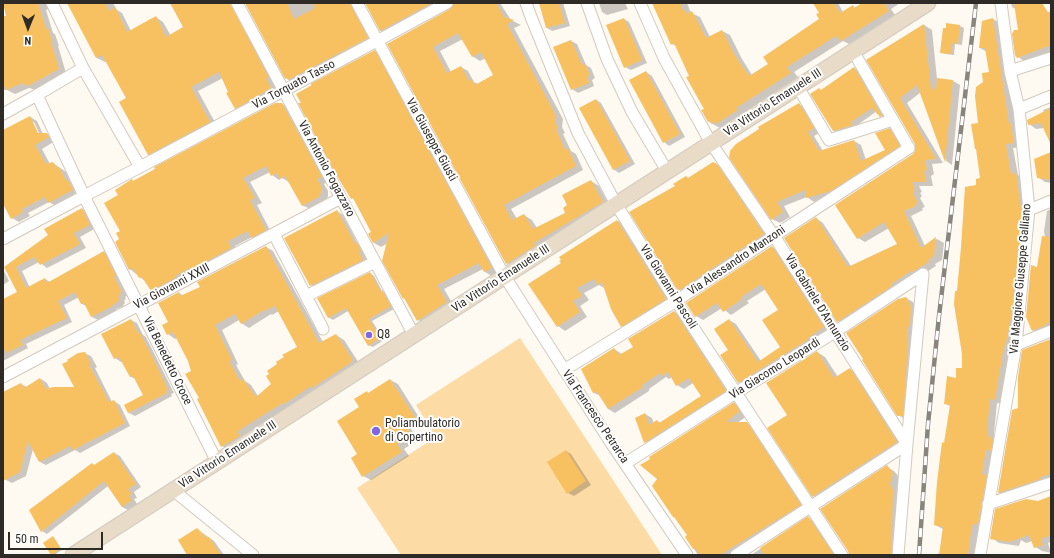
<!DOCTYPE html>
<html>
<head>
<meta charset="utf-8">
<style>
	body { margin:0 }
	#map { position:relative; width:1054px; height:558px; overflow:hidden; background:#fef9f1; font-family:"Roboto Condensed",sans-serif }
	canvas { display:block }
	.frame { position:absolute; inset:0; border:4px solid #2e2b26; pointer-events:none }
	.north { position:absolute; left:8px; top:8px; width:40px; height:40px; -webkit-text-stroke:3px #fff; paint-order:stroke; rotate:181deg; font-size:11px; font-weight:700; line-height:16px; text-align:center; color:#2e2b26 }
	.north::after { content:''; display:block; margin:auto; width:14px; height:18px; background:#2e2b26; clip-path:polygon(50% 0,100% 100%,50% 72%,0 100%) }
	.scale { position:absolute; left:8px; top:532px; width:95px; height:18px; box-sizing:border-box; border:2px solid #2e2b26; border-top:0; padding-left:5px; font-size:12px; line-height:14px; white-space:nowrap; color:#2e2b26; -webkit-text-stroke:3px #fff; paint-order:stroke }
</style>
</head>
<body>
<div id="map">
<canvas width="1054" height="558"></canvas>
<div class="frame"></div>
<div class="north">N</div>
<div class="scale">50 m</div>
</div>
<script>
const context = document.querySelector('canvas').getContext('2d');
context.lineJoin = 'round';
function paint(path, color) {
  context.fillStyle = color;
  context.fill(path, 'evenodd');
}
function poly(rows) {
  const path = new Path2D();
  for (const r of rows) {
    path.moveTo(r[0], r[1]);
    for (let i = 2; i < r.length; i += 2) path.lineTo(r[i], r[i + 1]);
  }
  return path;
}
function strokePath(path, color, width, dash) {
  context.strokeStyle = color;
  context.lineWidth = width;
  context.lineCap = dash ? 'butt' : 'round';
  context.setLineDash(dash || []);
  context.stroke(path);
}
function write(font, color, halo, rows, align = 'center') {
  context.font = font + ' "Roboto Condensed",sans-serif';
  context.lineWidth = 4;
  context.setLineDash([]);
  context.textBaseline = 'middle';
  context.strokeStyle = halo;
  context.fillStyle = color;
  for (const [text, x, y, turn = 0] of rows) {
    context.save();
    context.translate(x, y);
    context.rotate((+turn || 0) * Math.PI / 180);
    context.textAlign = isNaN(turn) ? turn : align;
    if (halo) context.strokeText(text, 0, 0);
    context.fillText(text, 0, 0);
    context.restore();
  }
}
paint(poly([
	[520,338,662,555,401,555,357,488,436,437,416,405]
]), '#fcdba4');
paint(poly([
	[3,3,50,3,51,8,46,10,53,33,55,34,59,46,58,46,66,73,36,90,29,88,15,94,7,90,3,90,3,24,9,20,5,8,3,9],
	[68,3,113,3,117,10,122,13,131,31,156,17,163,22,171,36,185,28,171,3,229,3,251,42,256,46,276,82,272,81,278,92,243,112,235,108,223,78,198,91,217,126,156,159,148,154,127,98,107,61,105,62,97,58],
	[247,3,359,3,375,42,294,83,286,78],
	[366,3,448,3,389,35,381,31],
	[455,3,500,3,511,20,521,25,514,28,563,119,562,127,565,133,563,134,571,151,576,154,583,170,511,209,517,219,524,215,532,220,537,228,566,213,591,181,599,186,610,207,514,268,507,263,388,44,451,10],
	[463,39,472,56,480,61,486,58,495,75,478,84,474,82,468,71,461,67,451,72,440,51],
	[540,3,563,3,570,26,552,31,547,28],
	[599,3,625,3,628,9,607,15,602,12],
	[659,3,687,3,691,13,700,17,710,37,722,31,730,35,742,59,752,75,769,65,820,20,820,13,814,3,838,3,843,12,853,6,855,8,864,3,900,3,891,9,895,15,849,44,843,41,794,72,798,77,743,113,744,115,724,128,722,127,720,128,709,122,703,111,705,110,690,76,676,46,672,44],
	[1011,3,1044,3,1039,5,1043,14,1051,11,1051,52,1026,62,1018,57,1019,30,1016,9,1012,7],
	[624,19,629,22,647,63,631,70,625,67],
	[993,19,1000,23,1016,128,1022,147,1013,148,1018,175,1023,179,1029,219,1003,404,997,403,994,434,995,439,976,555,938,555,938,553,940,554,943,529,935,525,945,444,951,407,945,403,963,369,963,354,958,292,978,185,981,179,979,124,984,83,990,73,987,52,980,48],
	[947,24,960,26,964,28,962,45,955,44,954,55,945,54,941,52],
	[924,25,932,30,937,79,953,81,960,85,952,165,946,161,921,92,907,103,943,163,932,164,934,174,931,176,933,186,919,186,922,192,920,193,922,196,920,198,925,207,922,208,923,210,911,216,925,246,937,239,944,243,942,260,935,264,936,266,845,325,838,321,816,218,823,223,851,266,898,244,889,228,865,242,858,238,916,151,916,144,868,60],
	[571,41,577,44,586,65,591,68,595,78,592,80,594,86,578,93,572,89],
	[375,51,382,56,499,272,492,276,485,272,483,269,444,289,454,306,426,324,418,320,406,300,404,298,383,261,388,243,381,247,374,243,369,235,372,233,355,200,352,198],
	[854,68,860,72,887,119,881,116,877,111,856,126,858,128,839,134,834,131,822,91],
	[646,72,652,76,685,137,669,146,664,142],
	[596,100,601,103,635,164,619,173,613,169],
	[282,104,290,109,329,181,324,184,328,191,328,196,326,201,310,209,302,205,289,182,282,178,279,180,272,175,270,172,250,182,262,203,257,205,272,234,260,241,252,237,235,246,238,252,159,295,151,290,146,282,130,269,120,239,122,231,119,195,134,182],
	[799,104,807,109,821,132,814,136,823,151,854,141,861,145,866,160,886,151,889,129,897,134,906,150,839,194,814,202,807,197,784,206,790,217,780,223,772,219],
	[1051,107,1051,133,1044,128,1036,129,1029,124,1044,112,1043,110],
	[30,117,37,121,43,134,47,134,54,138,55,141,42,149,50,164,53,163,66,172,71,183,75,185,80,194,56,206,49,202,28,213,30,216,19,222,12,218,3,201,3,143],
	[32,122,34,122,41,137,40,138],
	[1051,153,1051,183,1045,182,1038,177],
	[714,163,724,169,771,239,687,295,679,290,631,212,676,187,686,177,689,179],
	[82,209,89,213,96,228,80,237,86,248,47,268,39,262,22,271,30,288,45,279,50,282,104,252,110,256,122,280,120,281,127,296,125,297,126,299,124,300,125,303,123,305,124,306,116,309,117,311,98,320,92,317,87,306,82,304,79,297,64,305,72,322,26,344,28,348,3,361,3,300,18,292,6,268],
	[1051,209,1051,331,1041,335,1033,330,1038,268,1045,238,1044,231,1047,211],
	[337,211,343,215,358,244,362,247,367,255,365,256,369,263,317,289,311,285],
	[618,221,625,225,673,303,630,330,622,326,606,289,599,285,584,293,589,300,580,306,587,317,565,331,558,326,562,264],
	[266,247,273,251,323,342,336,335,344,340,359,363,229,450,222,446,200,398,189,361,177,338,175,339,168,334,169,323,179,293,184,296,201,288],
	[279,311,298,347,279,364,272,384,258,396,251,385,245,381,236,365,238,364,222,330,239,320,241,323,249,328,271,314,272,315],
	[772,247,779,251,831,332,746,387,739,382,729,350,729,320,736,324,761,361,781,348,779,310,766,289,747,301,749,303,731,315,722,308,703,320,696,316],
	[3,269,9,281,3,285],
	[370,273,374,276,382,291,386,293,394,309,372,321,384,340,373,347,368,345,348,311,333,320,328,317],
	[906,298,913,302,918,311,905,419,898,415],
	[674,312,681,316,732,395,652,446,645,442,636,419,645,414,652,418,654,424,657,421,661,423,702,396,693,383,684,389,677,385,672,377,669,379,666,377,649,389,649,391,615,413,608,409,601,396,594,393,582,369,614,349,622,354,634,347],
	[131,320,137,323,143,335,146,337,174,393,171,394,172,396,135,416,129,413,125,406,144,396,136,379,131,377,123,361,121,362,115,358,102,334],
	[1051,340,1051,480,1006,497,999,493,1019,409],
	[817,352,825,357,838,377,850,369,858,373,904,446,821,501,813,496,769,428,788,416],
	[84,353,91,356,97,367,95,368,112,402,114,401,120,405,130,426,80,453,75,450,46,465,40,462,33,449,26,476,12,483,6,480,3,474,3,410,21,384,27,387,41,379,47,383,50,389,76,388],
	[390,380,398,384,422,422,411,429,418,440,404,449,409,456,371,480,363,476,358,454,360,407],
	[734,403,741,408,747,416,737,423,747,423,754,428,808,509,739,555,698,555,686,537,688,536,677,518],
	[566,451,571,454,591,485,574,496,568,493],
	[114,453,120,456,141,487,134,492,137,498,134,499,137,504,128,510,122,507,108,486,47,534,42,531,95,466],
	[887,467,894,471,900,478,897,489,901,495,898,555,849,555],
	[1051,497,1051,542,1048,543,1051,553,1042,551,1034,546,1032,541,1026,543,1021,540,1019,546,999,543,992,538,1038,502],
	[808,518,816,522,838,555,751,555],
	[197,529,214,541,224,555,188,555],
	[54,538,62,550,54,555,52,555,44,543]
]), '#0003');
paint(poly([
	[3,3,38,3,46,29,48,28,52,41,51,42,59,69,28,86,27,84,24,86,23,83,6,90,3,83,3,16,6,16],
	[67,3,105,3,109,11,115,7,127,32,156,16,166,37,183,27,170,3,230,3,269,78,266,78,271,88,235,109,226,93,228,92,219,72,191,87,210,122,148,155,119,102,126,98,102,55,96,58],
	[245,3,287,3,294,19,315,8,312,3,350,3,368,38,288,80,287,78,285,79],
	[365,3,432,3,380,31],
	[454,3,496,3,504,17,514,20,507,24,555,114,555,122,558,128,556,129,565,150,568,148,576,166,504,205,512,220,524,214,533,229,565,213,563,208,567,205,562,195,591,180,603,202,534,243,535,246,506,264,387,44,450,9],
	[458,33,472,57,481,52,493,75,475,85,472,80,469,81,461,66,447,73,433,47],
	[539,3,559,3,565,23,546,28],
	[652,3,680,3,683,11,685,10,687,14,692,11,706,38,722,30,734,54,749,76,768,64,763,57,819,19,816,14,819,13,813,3,834,3,840,13,853,5,854,8,862,3,884,3,889,11,841,41,836,36,787,67,791,73,736,108,738,110,716,124,715,122,712,124,710,121,708,122,701,110,704,109,686,77,689,76,674,43,671,45],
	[1014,3,1042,3,1051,17,1051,45,1017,58,1015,55,1012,34,1014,30,1018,30],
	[624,18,642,60,624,68,606,25],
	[993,18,1009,124,1011,124,1014,143,1006,144,1011,174,1016,173,1022,215,1012,313,1005,348,1004,345,995,400,990,399,987,429,987,434,993,440,991,451,986,450,982,474,987,475,978,524,972,525,968,555,939,555,943,527,934,525,937,482,942,442,944,443,950,405,944,404,947,376,956,378,956,368,962,368,962,354,954,304,955,291,957,291,961,247,965,187,976,185,976,179,980,178,976,149,975,149,971,124,978,123,975,96,976,87,983,82,982,73,989,72,985,48,979,48,982,21],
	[946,23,960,25,958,44,951,43,951,54,940,53,943,28,946,28],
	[924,24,931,89,936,89,937,78,953,80,945,162,917,85,900,98,936,159,925,160,927,170,924,171,926,182,912,182,915,188,913,189,915,192,913,193,918,203,915,204,916,206,904,211,921,248,936,237,934,256,928,260,929,262,912,272,911,271,891,284,892,286,837,322,784,238,816,217,848,267,897,244,884,222,857,239,835,205,913,154,915,151,915,144,866,60],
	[571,40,582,65,585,64,590,75,587,76,589,83,571,90,553,47],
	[375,50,492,268,484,272,479,263,437,285,447,302,417,321,404,298,403,299,382,261,389,233,373,243,368,234,371,232,353,198,351,199,334,171,298,103,301,103,296,94,312,85,310,84],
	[854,67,882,116,880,117,872,108,851,122,853,125,833,131,810,94,819,88,821,90],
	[646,71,680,134,663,143,629,80],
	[596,99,630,161,613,170,579,108],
	[275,103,282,103,322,177,317,179,321,186,321,192,319,197,302,206,285,176,280,179,277,173,271,176,266,166,243,178,255,198,250,200,266,230,251,238,248,231,228,241,231,248,191,270,190,268,175,276,175,278,151,291,142,277,139,278,133,268,129,270,115,242,119,239,116,233,120,231,104,203,118,195,115,190,132,179,133,181,155,169,154,167],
	[799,103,814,128,808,132,819,151,854,140,861,161,885,150,875,133,890,128,900,146,831,191,806,198,805,190,777,202,783,212,771,220,729,158,730,151,736,144,759,129,758,127],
	[1051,108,1051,145,1041,123,1028,125,1027,120],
	[30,116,38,133,47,133,49,137,35,145,46,164,53,162,57,168,59,167,66,181,68,180,73,190,48,203,45,197,22,209,23,212,11,219,3,204,3,130],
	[1051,152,1051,180,1037,178,1034,159],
	[713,162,717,164,764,234,678,291,629,212,675,186,673,184,686,176,688,178],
	[82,208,90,225,74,233,80,244,40,265,34,257,16,267,26,288,45,278,47,283,104,251,116,276,114,277,122,292,119,293,120,295,118,297,120,300,117,301,118,302,111,306,111,307,91,317,84,303,81,304,75,292,58,301,67,318,20,340,23,345,6,353,3,346,3,299,17,292,4,267,48,235,44,229],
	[337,210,355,244,357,242,361,251,359,252,363,260,310,286,284,238],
	[617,220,666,299,621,327,611,309,602,282,598,285,594,279,577,288,582,296,573,301,580,312,557,327,528,284,561,263,559,261,561,260,559,257],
	[1042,236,1051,237,1051,322,1046,324,1046,325,1032,331,1026,317,1031,265,1037,267],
	[266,246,319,343,336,334,352,359,351,359,352,362,312,388,311,386,292,399,284,404,283,403,252,422,237,432,240,436,221,447,197,399,199,398,185,374,191,371,188,361,173,332,167,335,162,325,168,322,158,303,179,292,180,296,200,287,197,282],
	[275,306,297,347,282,355,284,357,276,362,277,364,267,371,269,374,266,376,271,384,256,397,243,379,240,381,229,361,232,360,215,325,235,314,241,324,264,310,264,311],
	[772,246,824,327,808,338,809,339,738,383,720,355,728,350,714,329,729,319,758,362,780,347,762,320,778,310,761,284,741,297,742,299,723,312,717,303,695,317,686,303],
	[370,272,382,294,382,290,391,306,369,319,380,338,368,346,346,308,328,318,317,298],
	[906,297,911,306,910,325,908,327,906,379,903,416,897,416,862,360,863,359,846,333,898,299],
	[674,311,726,391,644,443,635,418,645,413,649,425,657,420,659,423,701,396,689,378,676,386,668,372,662,376,660,373,642,385,643,387,608,409,597,392,593,393,581,369,614,348,619,355,633,347,628,339],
	[131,319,138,333,140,333,155,362,168,390,166,391,167,393,128,413,124,405,143,395,133,376,130,377,119,357,114,359,101,334],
	[1051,339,1051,474,1040,477,1041,479,998,493,1012,410,1018,408,1018,377,1022,350],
	[817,351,834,378,850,368,897,442,812,497,767,428,787,415,766,383],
	[85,352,91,364,89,365,109,402,114,400,125,423,73,450,70,446,39,462,28,441,20,472,3,481,3,392,21,383,24,388,40,378,46,389,53,387,74,387,62,364,68,361,67,360,78,353],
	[390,379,415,417,404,424,411,435,397,444,402,452,362,477,351,458,357,454,337,421,359,407,354,399,367,391,368,393],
	[734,402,740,411,726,422,747,422,801,505,720,555,700,555,695,548,693,549,685,537,687,535,674,517,673,517,652,486,657,479,640,465,650,459,649,457],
	[566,450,586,481,567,494,547,462],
	[114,452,136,484,128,489,132,494,129,496,132,500,122,507,104,481,41,532,29,510,92,463,94,465],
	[887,465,893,473,890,484,893,490,891,555,849,555,848,551,820,509],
	[1051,496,1051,535,1041,539,1043,545,1034,548,1029,535,1009,542,990,539,995,509,1026,499,1038,501],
	[808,516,834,555,764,555,760,548],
	[197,528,206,537,209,537,221,555,187,555,178,540],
	[53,536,61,549,51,555,43,543]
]), '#f7c060');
const street = poly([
	[52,3,83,68],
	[237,3,414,335],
	[357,3,505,277,611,443,687,555],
	[526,3,531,17,578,133,616,204,676,301,842,555],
	[587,3,607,59,632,112,667,171],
	[640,3,664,58,711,143,774,236,907,444,736,555],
	[1010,71,1051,58],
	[798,87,829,140,893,120],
	[1019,109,1051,96],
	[3,114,37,95],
	[140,167,83,68,37,95,84,196,140,167,377,41,447,3],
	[1029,210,1051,201],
	[274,234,323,329],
	[3,239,84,196,217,462],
	[306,296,375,262],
	[1016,345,1051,331],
	[564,370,676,301,774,236,909,148,853,51],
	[3,377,341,198],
	[626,463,737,392,835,332,923,274],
	[173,490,253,555],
	[988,504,1051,483],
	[898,555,907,444,923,274],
	[980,555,1016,345,1029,210,1019,109,1010,71,1001,3]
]);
const secondary = poly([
	[73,555,928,3]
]);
strokePath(street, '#d2cabe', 13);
strokePath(secondary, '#d2cabe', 17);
strokePath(street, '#fff', 11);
strokePath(secondary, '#e8dcc8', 15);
const rail = poly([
	[919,555,928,424,939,316,976,3]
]);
strokePath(rail, '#88847e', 4.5);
strokePath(rail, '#fff', 3, [9]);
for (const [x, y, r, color] of [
	[369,335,4,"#8066e1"],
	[376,431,5,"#8066e1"]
]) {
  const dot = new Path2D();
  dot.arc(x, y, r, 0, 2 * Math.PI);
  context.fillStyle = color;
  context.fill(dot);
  strokePath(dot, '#fff', 1.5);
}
write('12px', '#2e2b26', '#fff', [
	["Via Torquato Tasso",294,85,-28],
	["Via Vittorio Emanuele III",773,103,-33],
	["Via Giuseppe Giusti",431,140,61],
	["Via Antonio Fogazzaro",326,169,62],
	["Via Alessandro Manzoni",737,261,-34],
	["Via Vittorio Emanuele III",501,279,-33],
	["Via Maggiore Giuseppe Galliano",1021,279,-85],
	["Via Giovanni XXIII",172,287,-28],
	["Via Giovanni Pascoli",668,287,58],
	["Via Gabriele D'Annunzio",817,303,58],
	["Via Benedetto Croce",167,361,64],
	["Via Giacomo Leopardi",775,369,-32],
	["Via Francesco Petrarca",595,417,56],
	["Via Vittorio Emanuele III",228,455,-33]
]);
write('12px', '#2e2b26', '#fff', [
	["Q8",377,335],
	["Poliambulatorio",385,424],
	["di Copertino",385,438]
], 'left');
</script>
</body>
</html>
